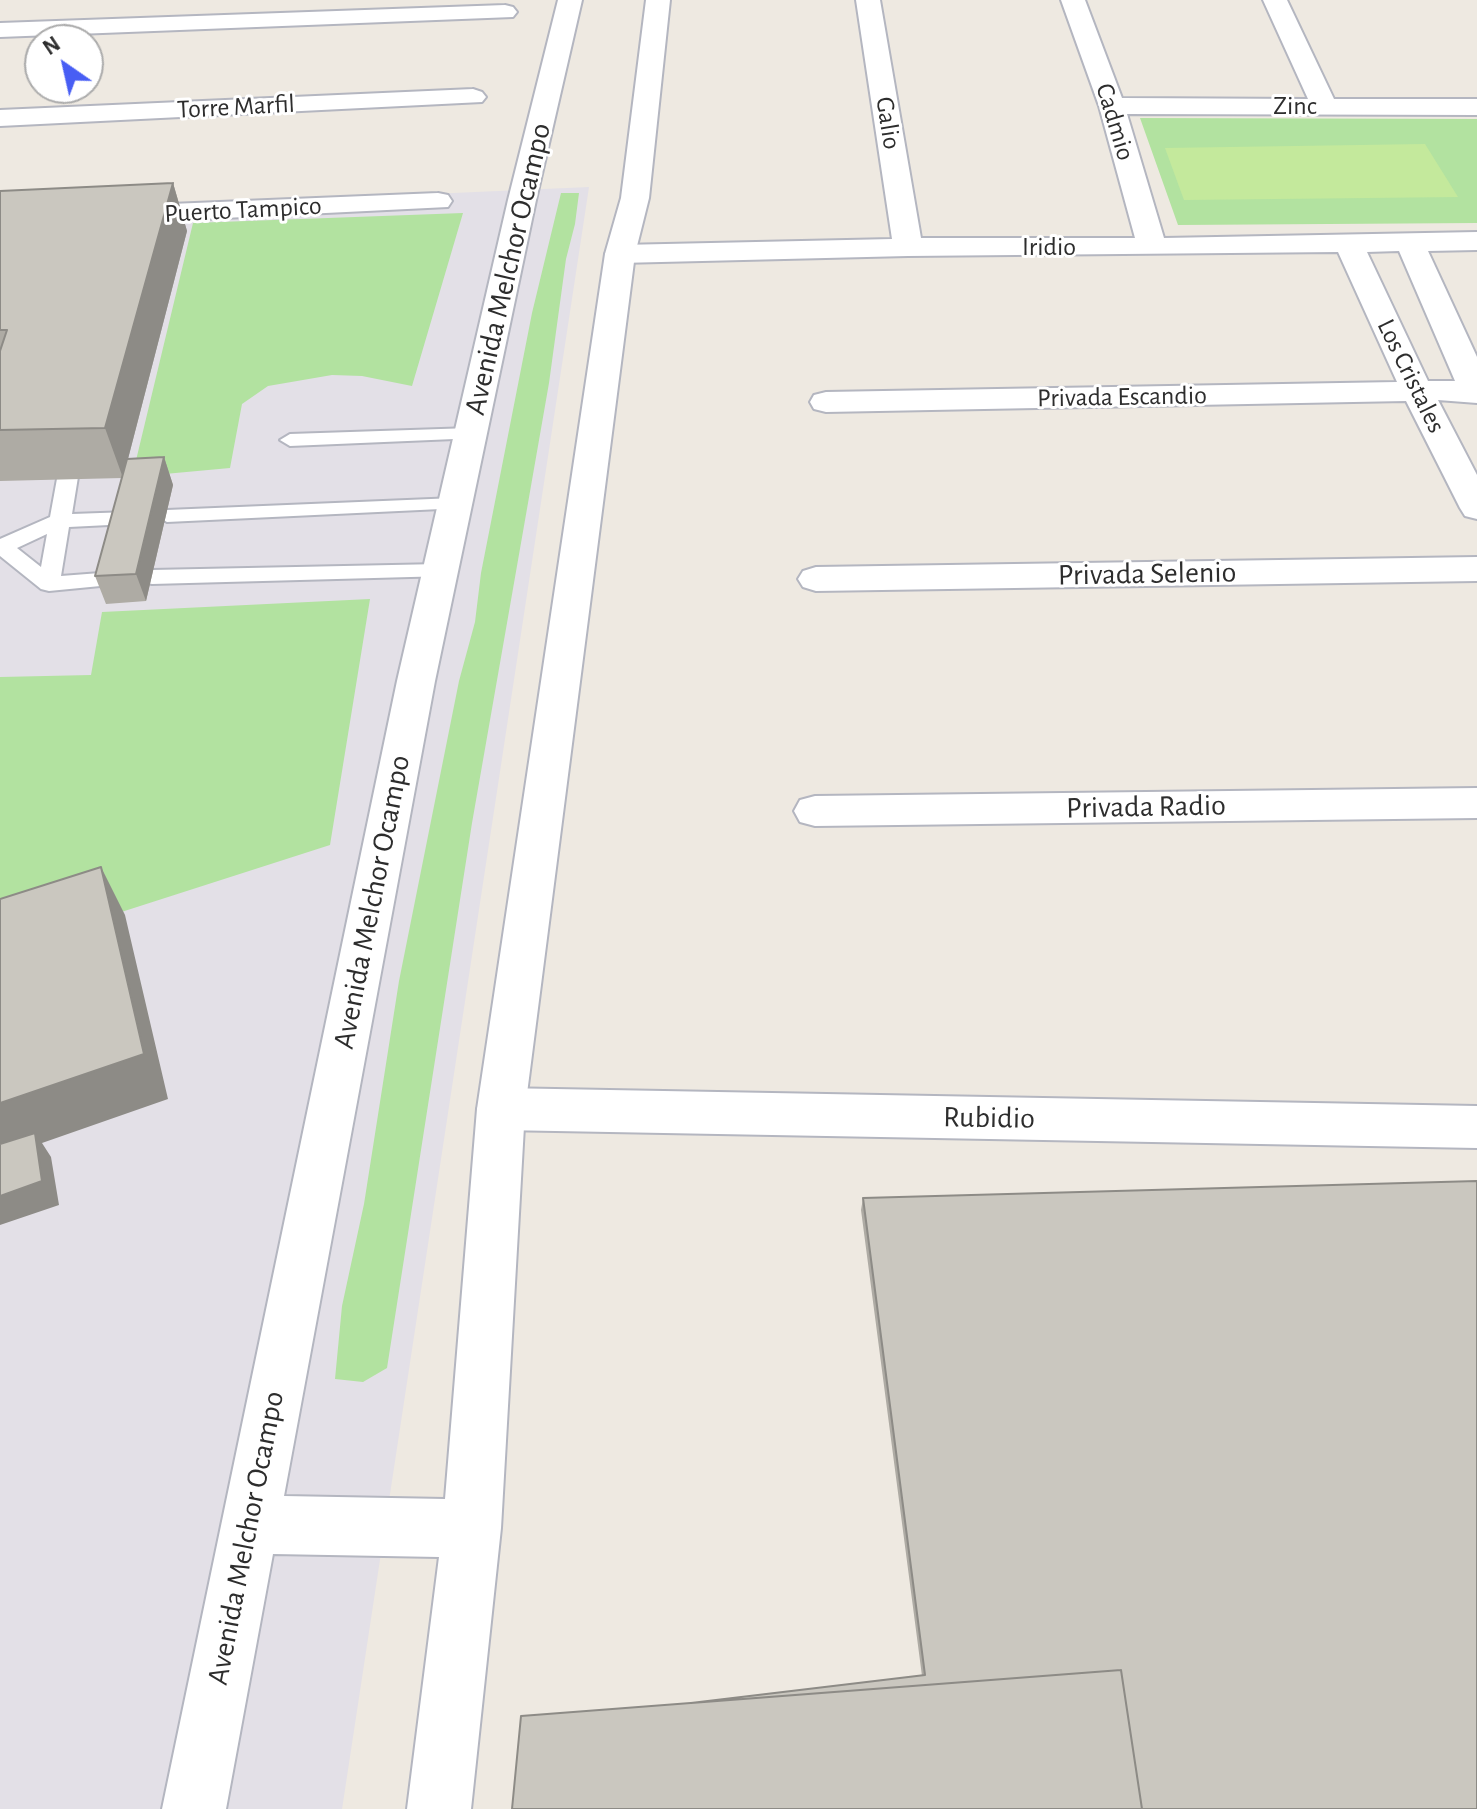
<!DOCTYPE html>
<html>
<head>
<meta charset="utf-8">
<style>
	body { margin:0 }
	#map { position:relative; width:1477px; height:1809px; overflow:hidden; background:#eee9e1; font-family:"Alegreya Sans",sans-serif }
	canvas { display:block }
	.north { position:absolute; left:24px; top:24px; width:80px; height:80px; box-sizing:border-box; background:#fff; border:2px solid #ababab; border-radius:50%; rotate:326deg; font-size:22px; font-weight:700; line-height:32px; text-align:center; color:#2d2d2d }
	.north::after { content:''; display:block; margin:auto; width:28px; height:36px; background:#485ef4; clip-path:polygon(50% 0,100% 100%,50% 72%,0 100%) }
</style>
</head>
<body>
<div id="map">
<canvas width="1477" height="1809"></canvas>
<div class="north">N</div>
</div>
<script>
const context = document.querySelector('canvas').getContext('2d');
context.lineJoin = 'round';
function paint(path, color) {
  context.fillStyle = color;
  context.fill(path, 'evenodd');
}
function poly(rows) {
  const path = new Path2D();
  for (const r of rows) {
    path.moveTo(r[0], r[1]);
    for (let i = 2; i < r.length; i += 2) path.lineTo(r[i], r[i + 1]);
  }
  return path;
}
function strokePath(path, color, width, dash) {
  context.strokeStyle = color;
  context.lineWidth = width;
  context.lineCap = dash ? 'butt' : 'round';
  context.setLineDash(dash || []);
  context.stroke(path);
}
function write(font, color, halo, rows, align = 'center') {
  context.font = font + ' "Alegreya Sans",sans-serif';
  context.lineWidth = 6;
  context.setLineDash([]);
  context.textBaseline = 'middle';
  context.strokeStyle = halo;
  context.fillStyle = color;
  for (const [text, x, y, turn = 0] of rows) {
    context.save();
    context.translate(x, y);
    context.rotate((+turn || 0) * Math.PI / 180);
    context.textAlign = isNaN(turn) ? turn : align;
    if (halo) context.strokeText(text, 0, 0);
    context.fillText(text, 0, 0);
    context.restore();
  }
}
paint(poly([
	[589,187,342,1809,0,1809,0,213]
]), '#e3e0e7');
paint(poly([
	[1140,118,1477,119,1477,223,1178,225],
	[561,193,579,193,575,224,566,259,549,383,472,823,387,1368,363,1382,335,1379,342,1306,364,1204,399,981,459,681,475,622,481,573,532,313],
	[463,213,412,386,362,376,332,375,268,386,242,404,230,468,132,477,193,223],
	[370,599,330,845,0,951,0,677,91,675,102,612]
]), '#b2e2a0');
paint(poly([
	[1425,144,1458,197,1184,200,1165,148]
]), '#c4e99c');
const service = poly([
	[471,428,481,434,478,438,290,446,280,440,290,434,471,428],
	[73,440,83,446,72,514,129,512,139,518,129,524,69,527,61,576,113,572,121,574,124,579,121,584,49,591,41,589,0,556,0,539,50,517,63,446,73,440],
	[47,534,41,567,17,548,47,534],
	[455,498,462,500,465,504,462,508,167,522,157,516,167,510,455,498],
	[440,564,448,566,451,571,448,576,152,584,144,582,141,577,144,572,152,570,440,564]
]);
const minor = poly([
	[856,0,880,0,921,238,1135,238,1099,106,1061,0,1085,0,1122,98,1308,99,1263,0,1287,0,1334,99,1477,99,1477,115,1127,114,1164,238,1477,232,1477,250,1428,251,1477,357,1477,403,1438,400,1477,475,1477,519,1465,516,1460,508,1406,401,826,412,814,409,810,402,814,395,826,392,1397,382,1338,252,908,256,620,263,610,260,605,254,610,248,620,245,892,239,856,0],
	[1399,251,1455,381,1428,381,1367,252,1399,251],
	[505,5,513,7,517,12,513,17,0,37,0,23,505,5],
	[473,89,482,92,486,97,482,102,0,126,0,110,473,89],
	[438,193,448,195,452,201,448,207,0,229,0,211,438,193],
	[1477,557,1477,581,816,591,803,587,798,579,803,571,816,567,1477,557],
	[1477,788,1477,818,815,826,800,822,794,811,800,800,815,796,1477,788],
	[501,1088,1477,1106,1477,1148,501,1130,484,1124,477,1109,484,1094,501,1088]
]);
const secondary = poly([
	[558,0,582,0,536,200,435,681,284,1496,445,1499,477,1109,605,254,621,198,646,0,670,0,649,198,635,254,525,1109,501,1528,471,1809,407,1809,439,1557,273,1554,226,1809,162,1809,397,681,508,200,558,0]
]);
strokePath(service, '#b4b6c0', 4);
strokePath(minor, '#b4b6c0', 4);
strokePath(secondary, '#b4b6c0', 4);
paint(service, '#fff');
paint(minor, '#fff');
paint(secondary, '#fff');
paint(poly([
	[173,183,187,231,128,459,164,457,173,485,146,601,106,604,95,576,122,478,0,481,0,191],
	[863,1198,1477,1809,691,1703,922,1676,861,1210]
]), '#aeaba4');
paint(poly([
	[173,183,187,231,123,478,105,428],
	[164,457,173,485,146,601,136,574],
	[101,867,125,915,168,1099,42,1143,51,1157,59,1205,0,1225,0,1103]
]), '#8d8b86');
const building = poly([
	[173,183,105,428,0,430,0,351,7,330,0,330,0,191,173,183],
	[164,457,136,574,95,576,127,459,164,457],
	[101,867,144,1054,0,1103,0,899,101,867],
	[35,1133,42,1181,0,1196,0,1144,35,1133],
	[1477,1181,1477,1809,1142,1809,1121,1670,691,1703,925,1675,863,1198,1477,1181],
	[1121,1670,1142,1809,512,1809,521,1716,1121,1670]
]);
paint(building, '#cac7bf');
strokePath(building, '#8d8b86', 2);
write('26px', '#2d2d2d', '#fff', [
	["Zinc",1295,106],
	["Torre Marfil",236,107,-3],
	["Cadmio",1115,122,73],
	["Galio",888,123,81],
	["Puerto Tampico",243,210,-3],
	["Iridio",1049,247],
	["Los Cristales",1411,376,64],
	["Privada Escandio",1122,397,-1]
]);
write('30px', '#2d2d2d', '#fff', [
	["Avenida Melchor Ocampo",508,269,-77],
	["Privada Selenio",1147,574,-1],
	["Privada Radio",1146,807,-1],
	["Avenida Melchor Ocampo",372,902,-79],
	["Rubidio",989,1118,1],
	["Avenida Melchor Ocampo",246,1538,-79]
]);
</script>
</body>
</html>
